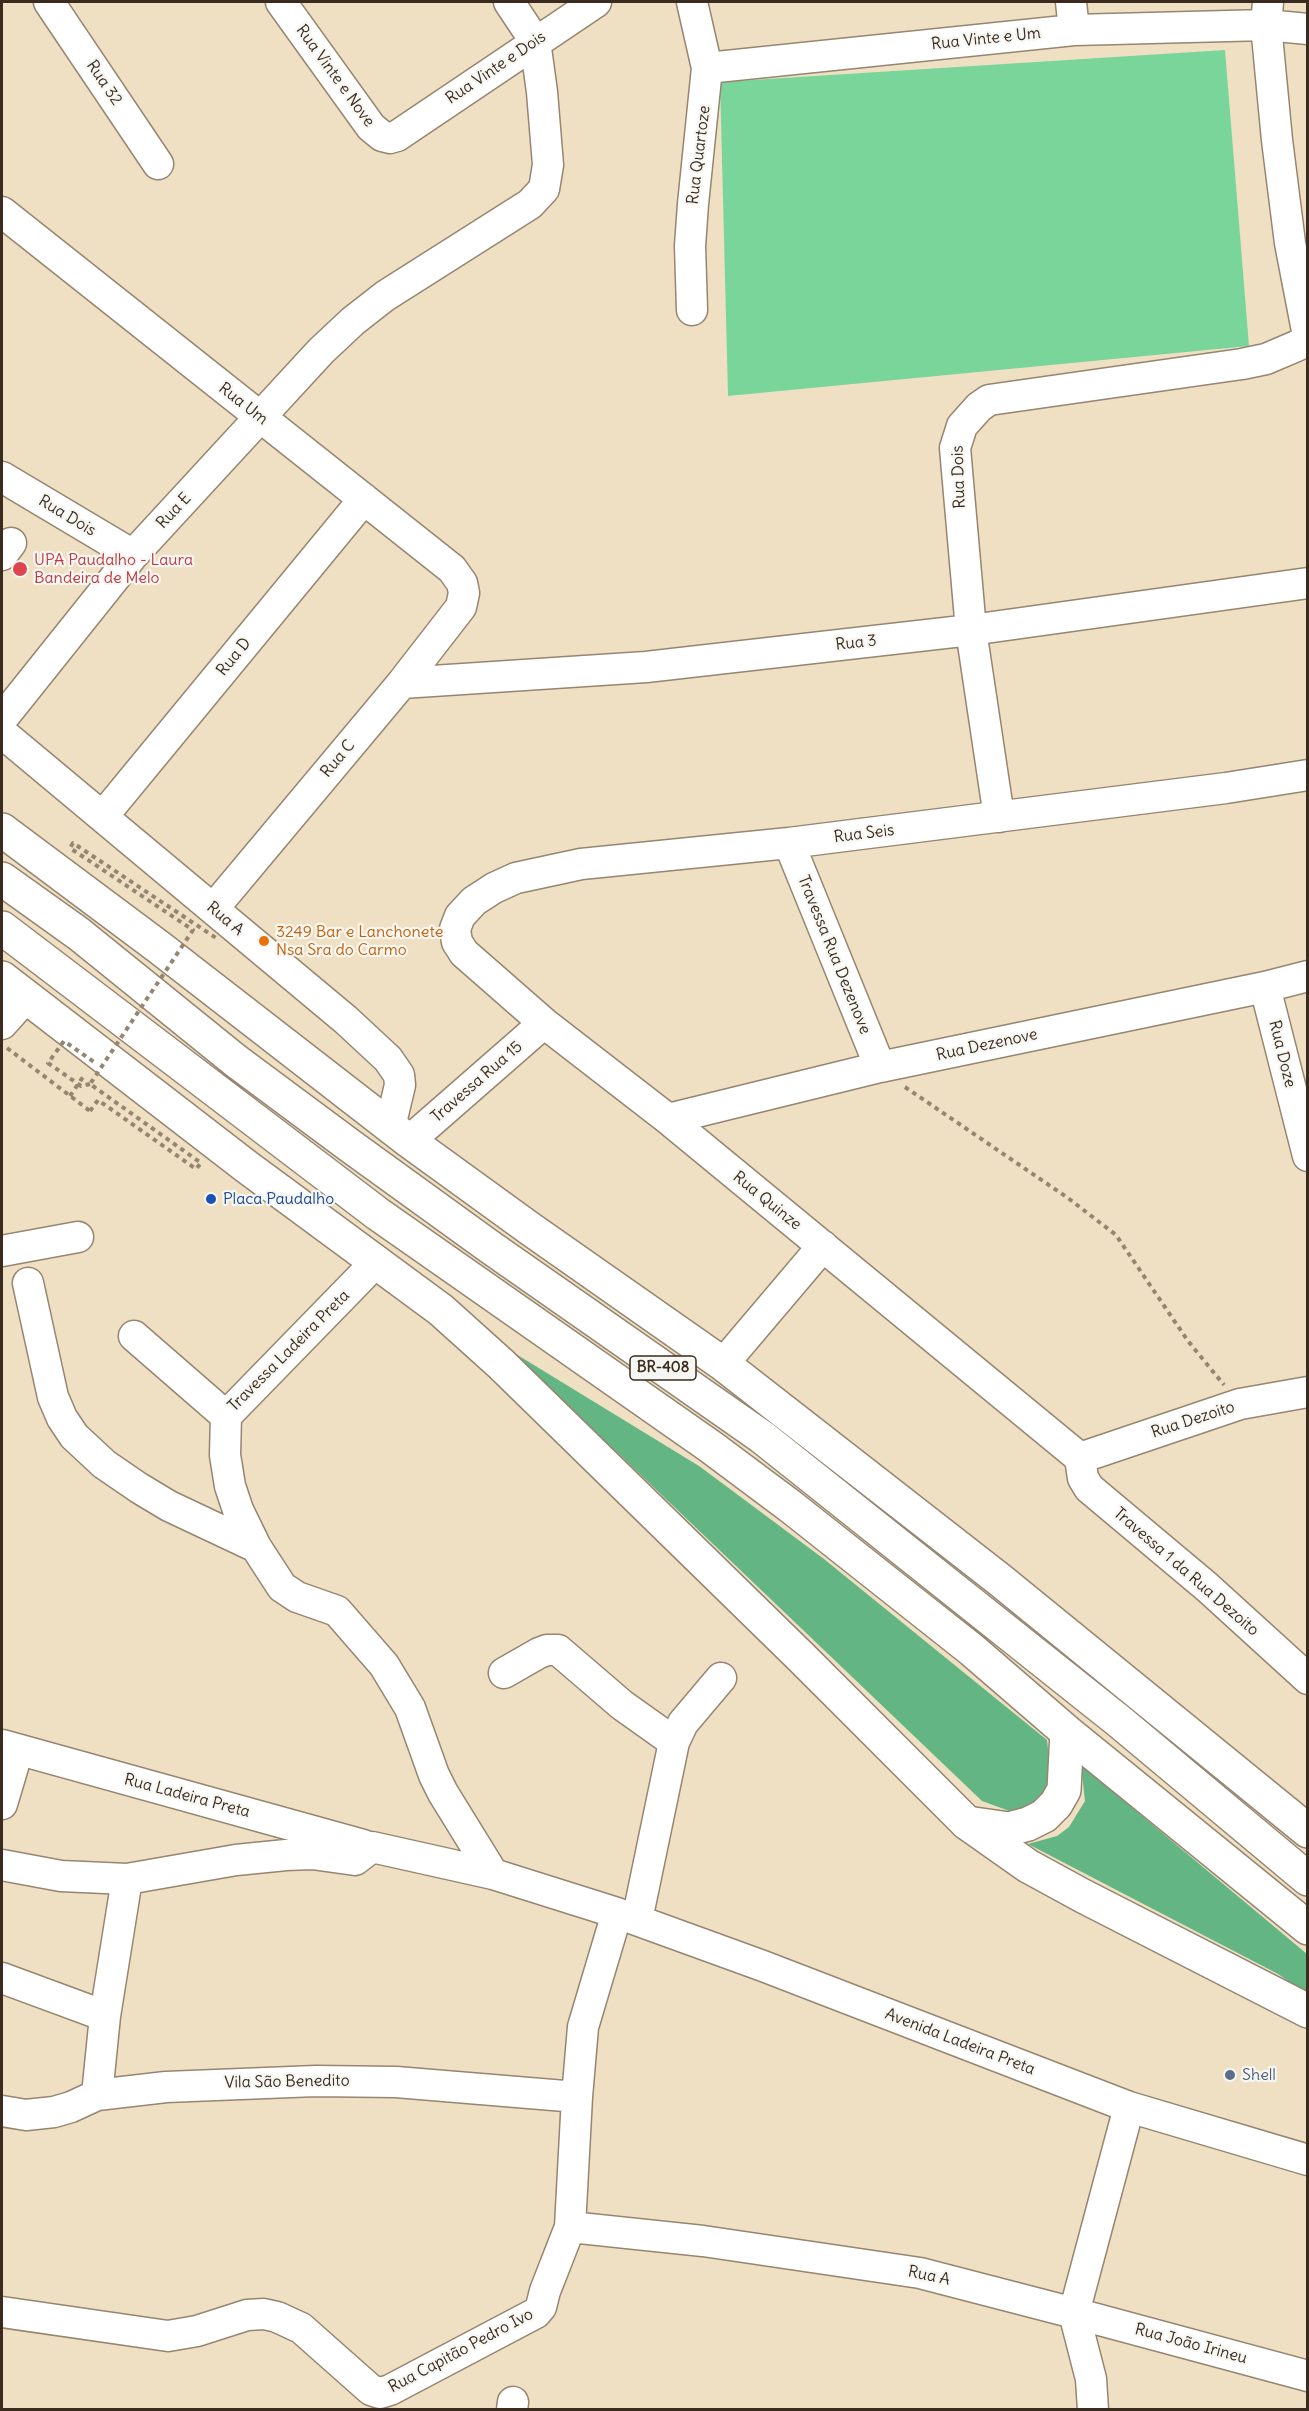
<!DOCTYPE html>
<html>
<head>
<meta charset="utf-8">
<style>
	body { margin:0 }
	#map { position:relative; width:1309px; height:2411px; overflow:hidden; background:#f0e0c3; font-family:Delius,sans-serif }
	canvas { display:block }
	.frame { position:absolute; inset:0; border:3px solid #3b2a1e; pointer-events:none }
</style>
</head>
<body>
<div id="map">
<canvas width="1309" height="2411"></canvas>
<div class="frame"></div>
</div>
<script>
const context = document.querySelector('canvas').getContext('2d');
context.lineJoin = 'round';
function paint(path, color) {
  context.fillStyle = color;
  context.fill(path, 'evenodd');
}
function poly(rows) {
  const path = new Path2D();
  for (const r of rows) {
    path.moveTo(r[0], r[1]);
    for (let i = 2; i < r.length; i += 2) path.lineTo(r[i], r[i + 1]);
  }
  return path;
}
function strokePath(path, color, width, dash) {
  context.strokeStyle = color;
  context.lineWidth = width;
  context.lineCap = dash ? 'butt' : 'round';
  context.setLineDash(dash || []);
  context.stroke(path);
}
function write(font, color, halo, rows, align = 'center') {
  context.font = font + ' Delius,sans-serif';
  context.lineWidth = 4.5;
  context.setLineDash([]);
  context.textBaseline = 'middle';
  context.strokeStyle = halo;
  context.fillStyle = color;
  for (const [text, x, y, turn = 0] of rows) {
    context.save();
    context.translate(x, y);
    context.rotate((+turn || 0) * Math.PI / 180);
    context.textAlign = isNaN(turn) ? turn : align;
    if (halo) context.strokeText(text, 0, 0);
    context.fillText(text, 0, 0);
    context.restore();
  }
}
paint(poly([
	[1225,50,1249,346,728,396,720,82]
]), '#7ad59b');
paint(poly([
	[511,1351,699,1466,824,1559,1047,1740,1052,1784,1033,1803,1012,1812,982,1801],
	[1081,1765,1307,1954,1307,1994,1278,1974,1028,1844,1057,1836,1069,1827,1085,1801]
]), '#63b683');
const minor = poly([
	[49,2,158,164],
	[281,2,371,127,382,136,390,138,397,136,596,2],
	[692,2,707,68,693,204,690,246,692,310],
	[1071,2,1074,30],
	[1268,2,1266,25,1277,140,1290,243,1308,336],
	[707,68,1074,30,1266,25,1308,29],
	[2,212,452,569,462,583,464,593,461,607,402,683,213,909],
	[2,477,133,555],
	[2,555,11,543],
	[402,683,646,667,971,630,1308,583],
	[2,719,133,555,321,351,353,321,385,296,530,204,544,189,548,165,542,92,535,41,509,2],
	[2,733,346,1020,388,1059,399,1075,400,1085,390,1127],
	[103,816,364,499],
	[999,817,971,630,955,448,962,426,979,407,989,400,1242,364,1266,359,1308,341],
	[789,843,880,1067],
	[1265,987,1308,1156],
	[2,1024,27,996],
	[668,1119,880,1067,1265,987,1308,976],
	[409,1141,544,1023],
	[2,1251,78,1237],
	[377,1261,226,1416,225,1455,230,1486,238,1510,256,1547,282,1587,297,1597,337,1611,384,1665,410,1708,434,1775,443,1793,493,1874,617,1913,763,1966,1129,2107,1308,2160],
	[28,1283,53,1397,62,1418,74,1436,104,1464,139,1488,169,1506,256,1547],
	[134,1336,226,1416],
	[723,1364,823,1246],
	[1080,1458,668,1119,544,1023,464,953,457,942,455,929,460,916,474,901,494,888,516,878,581,864,789,843,1226,788,1308,775],
	[1080,1458,1083,1478,1089,1488,1207,1587,1308,1679],
	[1080,1458,1240,1404,1308,1392],
	[504,1673,539,1653,547,1650,558,1650,622,1705,674,1742],
	[2,1745,363,1845],
	[2,1804,18,1750],
	[2,1865,61,1876,127,1879,236,1860,286,1855,312,1854,355,1860,372,1847,493,1874],
	[637,1920,674,1742,683,1723,721,1678],
	[2,1978,105,2016],
	[97,2095,105,2016,127,1879],
	[2,2111,26,2115,54,2112,71,2107,97,2095,166,2087,316,2081,396,2082,577,2097],
	[570,2227,703,2241,920,2273,1074,2313,1129,2107],
	[2,2312,168,2336,197,2331,247,2315,264,2314,277,2317,301,2328,371,2390,380,2393,390,2390,536,2313,541,2307,545,2291,570,2227,577,2097,583,2027,617,1913],
	[1074,2313,1308,2376],
	[1074,2313,1091,2379,1093,2410],
	[512,2410,513,2402]
]);
const major = poly([
	[2,830,160,948,409,1141,529,1228,723,1364,1000,1580,1308,1831],
	[2,978,247,1167,441,1310,501,1364,802,1658,967,1823,1028,1866,1083,1896,1308,2011]
]);
const highway = poly([
	[2,879,79,934,236,1061,349,1145,490,1247,762,1437,1120,1722,1308,1879],
	[2,928,378,1214,711,1447,790,1506,972,1650,1067,1732,1308,1928],
	[967,1823,1009,1829,1028,1824,1044,1816,1056,1804,1064,1790,1067,1732]
]);
strokePath(minor, '#968570', 33);
strokePath(major, '#968570', 36);
strokePath(highway, '#968570', 36);
strokePath(poly([
	[7,1048,90,1111],
	[905,1087,1068,1198,1116,1235,1188,1341,1224,1385],
	[70,1096,85,1074]
]), '#968570', 4, [4.5, 4.5]);
strokePath(minor, '#fff', 30);
strokePath(major, '#fff', 33);
strokePath(highway, '#fff', 33);
strokePath(poly([
	[90,1084,81,1086,48,1063,64,1041,94,1062],
	[90,1111,98,1100,196,1169,201,1163,90,1084,193,930,70,848,73,843,216,938]
]), '#968570', 4, [4.5, 4.5]);
for (const [x, y, r, color] of [
	[20,569,8,"#e0444e"],
	[264,941,6,"#e8710a"],
	[211,1199,6,"#1a4fb4"],
	[1230,2075,6,"#5c6f8a"]
]) {
  const dot = new Path2D();
  dot.arc(x, y, r, 0, 2 * Math.PI);
  context.fillStyle = color;
  context.fill(dot);
  strokePath(dot, '#f6f6f2', 2);
}
for (const [x, y, w] of [
	[663,1368,66]
]) {
  const box = new Path2D();
  box.roundRect(x - w / 2, y - 12, w, 24, 4.5);
  context.fillStyle = '#f6f6f2';
  context.fill(box);
  strokePath(box, '#3b2a1e', 1.5);
}
write('bold 15px', '#3b2a1e', null, [
	["BR-408",663,1368]
]);
write('16px', '#3b2a1e', '#f6f6f2', [
	["Rua Vinte e Um",986,39,-6],
	["Rua Vinte e Dois",496,68,-34],
	["Rua Vinte e Nove",335,76,54],
	["Rua 32",104,83,56],
	["Rua Quartoze",699,155,-83],
	["Rua Um",243,404,38],
	["Rua Dois",959,477,-92],
	["Rua E",174,511,-47],
	["Rua Dois",67,516,31],
	["Rua 3",856,643,-6],
	["Rua D",234,657,-51],
	["Rua C",338,759,-50],
	["Rua Seis",864,834,-7],
	["Rua A",225,919,40],
	["Travessa Rua Dezenove",834,955,68],
	["Rua Dezenove",987,1045,-12],
	["Rua Doze",1282,1054,76],
	["Travessa Rua 15",477,1082,-41],
	["Rua Quinze",767,1201,39],
	["Travessa Ladeira Preta",289,1351,-45],
	["Rua Dezoito",1193,1420,-18],
	["Travessa 1 da Rua Dezoito",1186,1572,41],
	["Rua Ladeira Preta",187,1796,15],
	["Avenida Ladeira Preta",960,2042,21],
	["Vila São Benedito",287,2082,-1],
	["Rua A",929,2276,12],
	["Rua João Irineu",1191,2344,15],
	["Rua Capitão Pedro Ivo",461,2351,-28]
]);
write('16px', '#be3a42', '#f6f6f2', [
	["UPA Paudalho - Laura",34,560],
	["Bandeira de Melo",34,578]
], 'left');
write('16px', '#c56008', '#f6f6f2', [
	["3249 Bar e Lanchonete",276,932],
	["Nsa Sra do Carmo",276,950]
], 'left');
write('16px', '#164399', '#f6f6f2', [
	["Placa Paudalho",223,1199]
], 'left');
write('16px', '#4e5e75', '#f6f6f2', [
	["Shell",1242,2075]
], 'left');
</script>
</body>
</html>
